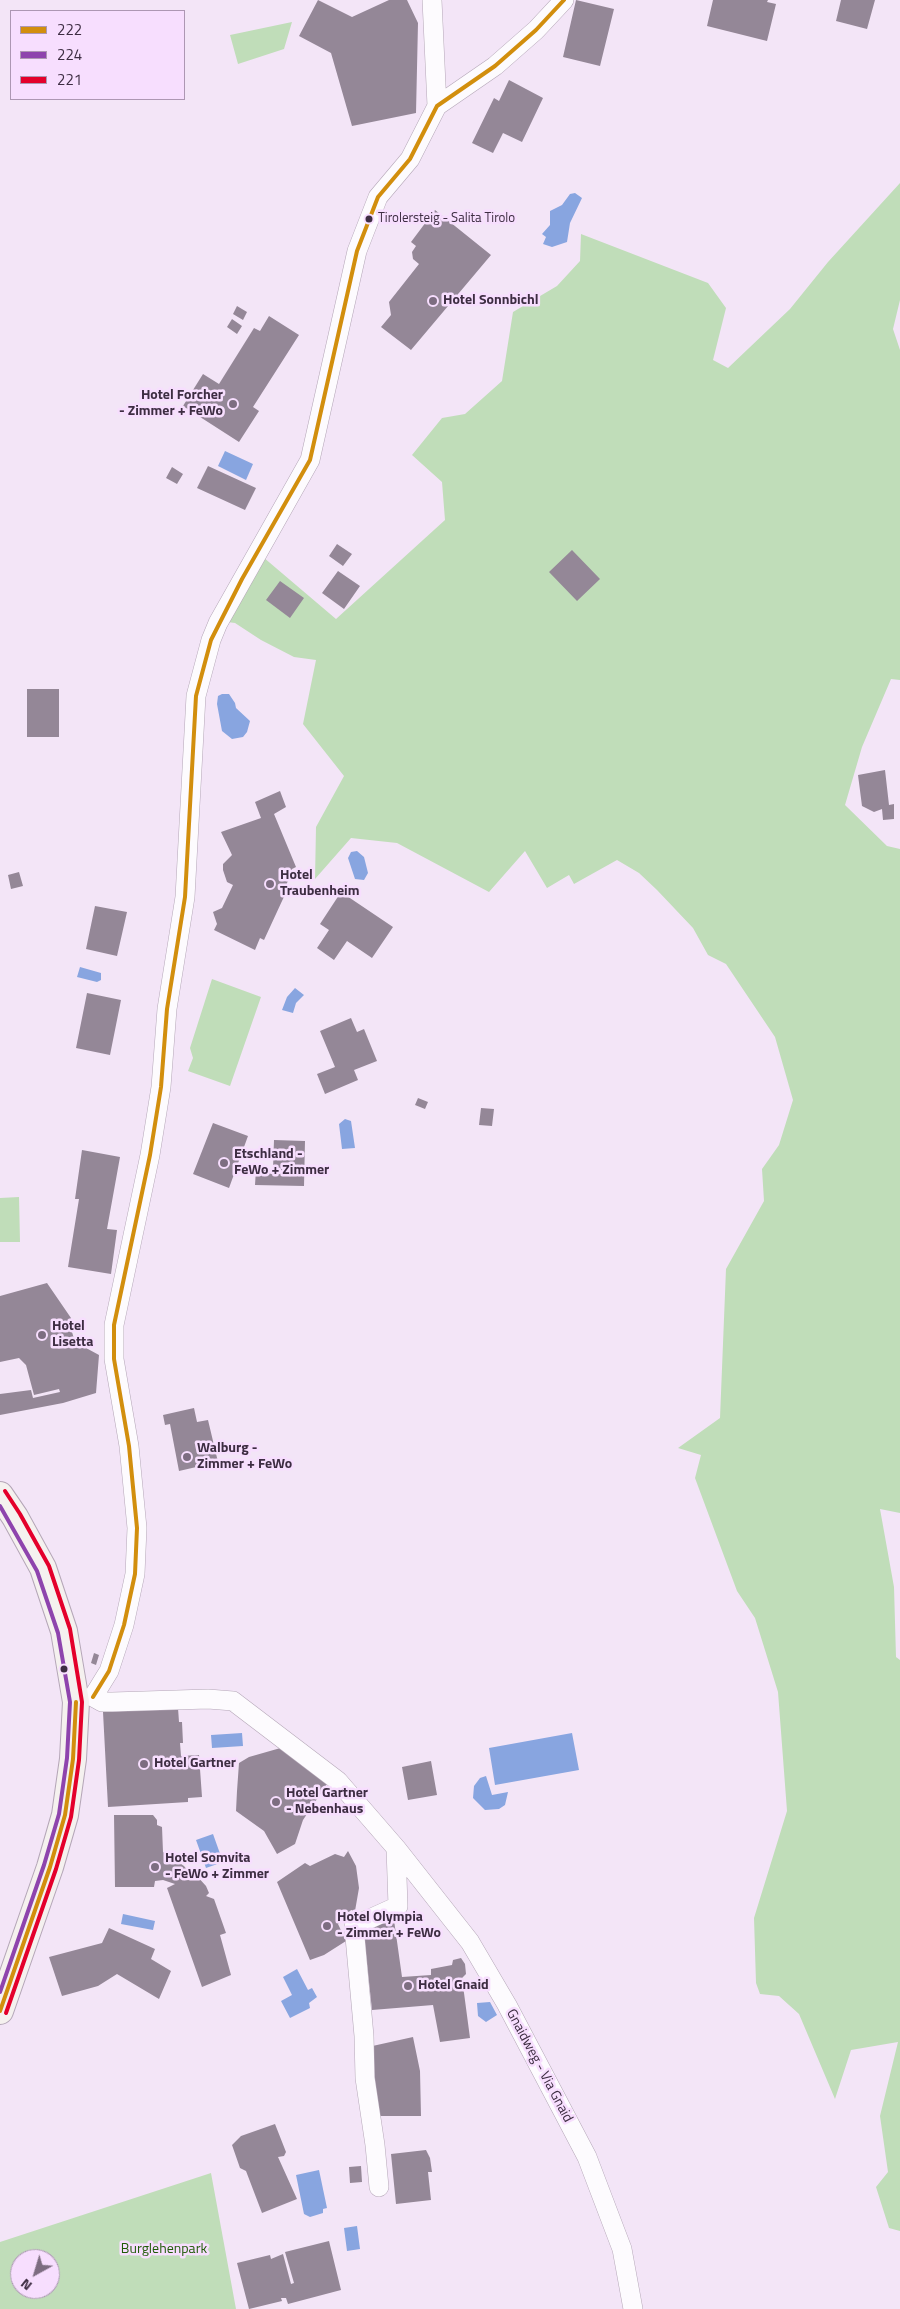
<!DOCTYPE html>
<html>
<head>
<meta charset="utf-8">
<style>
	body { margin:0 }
	#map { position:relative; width:900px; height:2309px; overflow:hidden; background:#f3e5f7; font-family:"Titillium Web",sans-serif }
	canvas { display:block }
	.legend { position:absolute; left:10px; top:10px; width:175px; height:90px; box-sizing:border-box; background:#f7defe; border:1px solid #ad97b3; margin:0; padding:6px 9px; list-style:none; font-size:15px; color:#3d2d42 }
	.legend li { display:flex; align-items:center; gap:10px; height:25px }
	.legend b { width:25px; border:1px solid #ad97b3 }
	.north { position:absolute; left:10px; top:2249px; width:50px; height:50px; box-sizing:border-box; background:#f7defe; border:1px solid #ad97b3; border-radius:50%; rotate:219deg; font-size:14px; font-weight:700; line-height:20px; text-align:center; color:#3d2d42 }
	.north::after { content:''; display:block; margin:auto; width:18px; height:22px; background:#7d6d81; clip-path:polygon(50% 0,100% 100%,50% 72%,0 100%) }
</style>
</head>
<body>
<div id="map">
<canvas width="900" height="2309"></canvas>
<ul class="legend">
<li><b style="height:6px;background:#d28e0d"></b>222</li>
<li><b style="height:6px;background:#8e44ad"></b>224</li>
<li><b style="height:6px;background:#e4002b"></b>221</li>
</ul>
<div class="north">N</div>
</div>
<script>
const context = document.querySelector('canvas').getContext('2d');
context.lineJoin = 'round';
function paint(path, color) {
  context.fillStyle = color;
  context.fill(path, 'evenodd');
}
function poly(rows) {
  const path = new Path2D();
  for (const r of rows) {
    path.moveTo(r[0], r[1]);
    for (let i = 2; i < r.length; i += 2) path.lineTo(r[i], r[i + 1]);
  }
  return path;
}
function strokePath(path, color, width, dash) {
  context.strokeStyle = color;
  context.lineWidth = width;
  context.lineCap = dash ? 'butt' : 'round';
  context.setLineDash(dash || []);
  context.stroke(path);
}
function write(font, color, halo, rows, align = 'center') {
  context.font = font + ' "Titillium Web",sans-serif';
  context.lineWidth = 5;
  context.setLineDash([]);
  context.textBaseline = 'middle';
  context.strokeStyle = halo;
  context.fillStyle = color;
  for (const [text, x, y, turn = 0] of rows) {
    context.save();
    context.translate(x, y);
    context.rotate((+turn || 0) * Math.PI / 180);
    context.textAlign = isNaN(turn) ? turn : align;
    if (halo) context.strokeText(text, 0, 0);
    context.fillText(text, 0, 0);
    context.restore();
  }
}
paint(poly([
	[292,22,284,49,238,64,230,35],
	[900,183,900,300,893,329,900,350,900,680,891,679,862,747,845,805,887,846,900,849,900,1513,880,1509,894,1587,896,1657,900,1660,900,2231,889,2228,876,2187,888,2172,880,2116,898,2042,851,2050,835,2099,799,2014,779,1996,760,1994,756,1983,754,1918,787,1811,778,1692,755,1618,737,1591,695,1478,701,1455,678,1448,720,1418,726,1269,764,1201,762,1169,779,1145,793,1100,775,1037,726,964,708,955,693,928,657,890,639,873,617,860,574,884,569,875,547,888,525,851,489,892,397,843,351,838,315,879,316,827,344,776,303,724,316,660,294,657,261,640,235,623,227,622,263,557,336,619,445,520,442,482,412,455,442,418,465,414,502,381,513,312,557,286,580,261,581,234,708,283,726,308,713,360,728,368,790,309,828,262],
	[212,979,261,997,230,1086,188,1071,193,1058,190,1048],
	[19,1197,20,1242,0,1242,0,1198],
	[211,2173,236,2309,0,2309,0,2242],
	[20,2259,50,2259,50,2289,20,2289]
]), '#c0ddb9');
paint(poly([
	[575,193,582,198,570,223,567,242,552,247,543,244,546,237,542,234,550,225,550,211,562,205,570,194],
	[225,451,253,464,246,480,218,466],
	[222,694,229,694,235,703,236,708,250,721,247,732,243,737,232,739,222,731,217,704,218,696],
	[357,851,364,857,368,873,364,880,355,879,348,858,351,852],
	[80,967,101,973,101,980,97,982,77,977],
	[295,988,304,995,296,1003,293,1013,282,1010,287,997],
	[345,1119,351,1121,355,1148,342,1149,339,1124],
	[242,1733,243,1746,212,1748,211,1735],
	[572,1733,579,1770,495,1785,489,1748],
	[486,1776,492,1795,508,1792,505,1805,499,1809,485,1810,473,1798,474,1786,480,1778],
	[213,1834,223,1862,206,1868,196,1840],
	[123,1914,155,1921,153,1930,121,1924],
	[297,1969,308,1990,312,1988,317,1997,309,2003,310,2008,290,2018,281,2001,292,1995,283,1977],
	[490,2002,497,2015,486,2022,478,2016,477,2003],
	[319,2170,327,2208,323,2209,323,2213,310,2217,304,2214,296,2175],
	[357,2226,360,2249,347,2251,344,2228]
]), '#88a5e0');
paint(poly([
	[318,0,352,17,389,0,407,0,418,23,416,113,352,126,331,53,299,36],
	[576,0,614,9,600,66,563,57],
	[713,0,768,0,767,2,776,4,767,41,707,26],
	[841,0,875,0,867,29,836,21],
	[509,80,543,98,522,142,503,133,493,153,472,143,494,98,499,101],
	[435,210,491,255,411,350,381,327,391,315,389,302,419,264,413,259,412,252,416,246,411,242],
	[237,306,247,312,243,320,233,314],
	[269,316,299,335,253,407,259,411,239,442,183,406,203,374,219,384,254,328,260,331],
	[232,319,242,326,237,334,227,327],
	[208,466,256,488,245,510,197,488],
	[172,467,183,474,177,484,166,478],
	[337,544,352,554,343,566,329,556],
	[572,550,600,579,577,601,549,572],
	[338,571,360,586,344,609,322,593],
	[280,581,304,598,290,618,266,600],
	[27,689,59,689,59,737,27,737],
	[885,770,889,805,894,804,894,819,883,820,882,809,874,812,862,806,858,775],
	[280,791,286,807,274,814,296,867,292,869,286,886,288,888,264,940,260,938,255,950,214,930,217,924,213,912,222,908,233,885,227,882,223,870,223,864,232,855,221,832,261,818,255,802],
	[19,872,23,886,11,889,8,875],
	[341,892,393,927,372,958,347,941,334,960,317,948,329,930,320,924],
	[95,906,127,912,117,956,86,949],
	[87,993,121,1000,110,1055,76,1048],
	[351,1018,357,1032,364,1029,377,1061,354,1070,358,1080,325,1094,317,1074,335,1067,320,1031],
	[418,1098,428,1102,425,1109,415,1105],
	[481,1108,494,1109,492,1126,479,1125],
	[213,1123,248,1136,229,1188,193,1174],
	[274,1140,305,1141,304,1186,255,1185,256,1169,273,1169],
	[82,1150,120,1157,107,1229,117,1230,111,1274,68,1267,79,1199,75,1199],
	[47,1283,71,1318,69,1322,75,1342,99,1355,96,1393,63,1403,0,1415,0,1394,31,1390,33,1398,60,1392,59,1389,34,1395,26,1365,19,1358,0,1362,0,1296],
	[194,1408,197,1422,208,1420,218,1462,179,1471,170,1424,165,1425,163,1415],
	[94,1653,99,1655,96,1665,91,1663],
	[178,1708,179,1722,182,1722,183,1743,180,1743,181,1756,199,1755,202,1797,188,1798,188,1802,108,1807,103,1712],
	[284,1747,327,1784,303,1820,295,1844,277,1854,264,1831,236,1811,237,1791,239,1763,249,1757],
	[431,1761,437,1795,408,1800,402,1767],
	[114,1815,153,1815,157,1820,157,1825,162,1827,163,1852,184,1866,192,1876,196,1875,206,1886,209,1893,206,1896,214,1899,226,1933,220,1935,231,1975,202,1987,167,1888,175,1884,163,1880,155,1881,154,1887,115,1887],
	[348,1851,356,1866,359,1888,355,1911,351,1910,338,1924,346,1941,324,1955,310,1960,277,1882,305,1863,310,1866,335,1854,344,1857],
	[394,1920,402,1977,431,1975,431,1969,452,1965,453,1960,461,1958,465,1964,466,1974,462,1978,470,2038,440,2042,433,2005,372,2010,363,1927],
	[109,1928,155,1949,151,1959,171,1971,159,1999,117,1974,98,1986,62,1996,49,1957,102,1943],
	[413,2037,420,2071,421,2116,376,2116,375,2080,368,2047],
	[275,2124,286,2152,284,2156,278,2157,297,2199,262,2213,246,2171,240,2168,232,2145,241,2136],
	[426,2150,430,2158,432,2172,428,2172,431,2200,396,2204,391,2154],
	[361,2166,362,2182,350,2183,349,2167],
	[329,2241,341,2290,288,2304,286,2298,281,2298,282,2301,249,2309,237,2263,270,2255,271,2259,283,2254,291,2284,294,2283,285,2252]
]), '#948797');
const street = poly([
	[437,106,495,66,536,30,564,0],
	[93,1697,109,1671,124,1625,135,1574,137,1528,129,1446,114,1359,114,1325,150,1155,161,1087,167,1009,185,897,196,696,211,640,218,623,310,460,357,251,378,197,410,159,437,106,432,0],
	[93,1697,102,1702,112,1702,208,1699,233,1701,338,1781,396,1848,470,1942,507,2005,587,2157,622,2249,633,2309],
	[379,2187,375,2145,365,2078,364,2036,354,1926,398,1906,396,1848]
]);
const secondary = poly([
	[0,1495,15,1517,43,1568,64,1631,76,1702,73,1759,65,1815,50,1867,0,2011]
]);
strokePath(street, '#b4a6b7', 20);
strokePath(secondary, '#b4a6b7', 28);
strokePath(street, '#fdfbfe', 19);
strokePath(secondary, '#f5f1ef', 26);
strokePath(poly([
	[93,1697,109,1671,124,1625,135,1574,137,1528,129,1446,114,1359,114,1325,150,1155,161,1087,167,1009,185,897,196,696,211,640,242,579,310,460,357,251,378,197,410,159,437,106,495,66,536,30,564,0],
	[0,2011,50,1867,65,1815,73,1759,76,1702]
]), '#d28e0d', 4);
strokePath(poly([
	[0,1506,37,1571,58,1633,70,1702,67,1758,59,1814,44,1865,0,1992]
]), '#8e44ad', 4);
strokePath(poly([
	[5,1491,20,1514,49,1566,70,1629,82,1702,79,1760,71,1817,56,1869,6,2013]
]), '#e4002b', 4);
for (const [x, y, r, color] of [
	[369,219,4.5,"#3d2d42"],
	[433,301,5,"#7d6d81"],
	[233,404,5,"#7d6d81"],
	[270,884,5,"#7d6d81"],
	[224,1163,5,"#7d6d81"],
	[42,1335,5,"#7d6d81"],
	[187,1457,5,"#7d6d81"],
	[64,1669,4.5,"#3d2d42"],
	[144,1764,5,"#7d6d81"],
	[276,1802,5,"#7d6d81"],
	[155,1867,5,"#7d6d81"],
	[327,1926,5,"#7d6d81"],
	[408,1986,5,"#7d6d81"]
]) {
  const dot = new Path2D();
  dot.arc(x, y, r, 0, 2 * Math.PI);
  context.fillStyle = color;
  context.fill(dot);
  strokePath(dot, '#f7defe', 2);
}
write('13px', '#3d2d42', '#f7defe', [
	["Tirolersteig - Salita Tirolo",378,219]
], 'left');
write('bold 14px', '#3d2d42', '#f7defe', [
	["Hotel Sonnbichl",443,301],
	["Hotel Forcher",223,396,"right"],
	["- Zimmer + FeWo",223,412,"right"],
	["Hotel",280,876],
	["Traubenheim",280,892],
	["Etschland -",234,1155],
	["FeWo + Zimmer",234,1171],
	["Hotel",52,1327],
	["Lisetta",52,1343],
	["Walburg -",197,1449],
	["Zimmer + FeWo",197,1465],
	["Hotel Gartner",154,1764],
	["Hotel Gartner",286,1794],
	["- Nebenhaus",286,1810],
	["Hotel Somvita",165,1859],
	["- FeWo + Zimmer",165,1875],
	["Hotel Olympia",337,1918],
	["- Zimmer + FeWo",337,1934],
	["Hotel Gnaid",418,1986]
], 'left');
write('14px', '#3d2d42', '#f7defe', [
	["Gnaidweg - Via Gnaid",539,2066,62]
]);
write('14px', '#1e5a06', '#f7defe', [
	["Burglehenpark",164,2250]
]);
</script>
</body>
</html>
